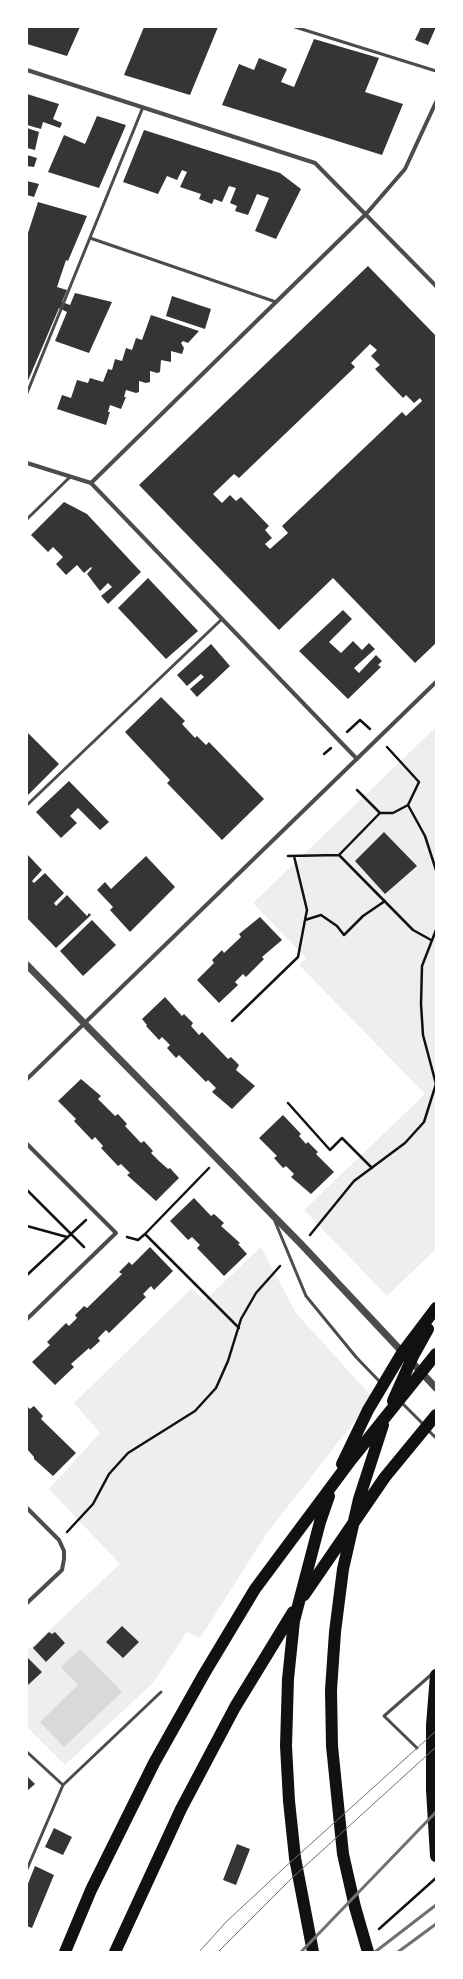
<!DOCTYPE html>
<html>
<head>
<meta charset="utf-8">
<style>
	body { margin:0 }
	#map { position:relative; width:463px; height:1979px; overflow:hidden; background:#fff; font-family:"Asap Condensed",sans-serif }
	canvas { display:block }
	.frame { position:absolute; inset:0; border:28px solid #fff; pointer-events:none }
</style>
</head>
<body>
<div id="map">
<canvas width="463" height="1979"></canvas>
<div class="frame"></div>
</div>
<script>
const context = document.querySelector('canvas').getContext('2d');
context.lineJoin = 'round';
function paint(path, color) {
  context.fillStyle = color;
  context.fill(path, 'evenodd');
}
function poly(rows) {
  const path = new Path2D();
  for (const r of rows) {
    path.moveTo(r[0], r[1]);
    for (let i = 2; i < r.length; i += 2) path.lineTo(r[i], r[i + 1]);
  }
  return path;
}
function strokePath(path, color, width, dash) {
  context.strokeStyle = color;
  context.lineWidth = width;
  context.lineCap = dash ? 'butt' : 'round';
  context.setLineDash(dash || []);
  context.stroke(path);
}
paint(poly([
	[436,727,436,1249,387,1296,304,1210,425,1094,299,965,306,958,253,903],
	[261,1247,296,1313,373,1398,267,1533,200,1638,187,1632,154,1682,65,1765,27,1727,27,1651,120,1564,49,1489,100,1433,74,1403,192,1288,204,1301]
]), '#eee');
paint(poly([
	[80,1649,122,1692,64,1747,40,1722,78,1685,61,1667]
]), '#d9d9d9');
paint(poly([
	[27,27,80,27,67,56,27,44],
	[144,27,218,27,190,95,124,75],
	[421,27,436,27,428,45,415,40],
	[314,39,379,58,365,92,403,104,382,155,222,105,239,64,254,70,259,58,287,69,281,82,294,87],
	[27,94,59,104,53,119,62,123,60,128,43,122,41,129,27,125],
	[97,116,126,125,99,188,48,172,64,135,85,144],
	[27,128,39,132,35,150,27,148],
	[144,130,280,173,301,189,276,239,255,231,269,198,257,194,248,215,235,211,237,206,230,203,236,188,229,186,222,202,214,199,212,204,199,199,201,194,180,187,187,172,182,170,177,180,167,176,158,194,123,182],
	[27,155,37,158,34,167,27,166],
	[27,181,39,184,34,197,27,195],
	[38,202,87,216,68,261,66,260,57,287,67,290,62,302,70,305,75,293,112,302,89,353,55,341,67,312,59,308,27,383,27,236],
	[368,266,436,336,436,643,415,663,333,578,279,630,139,485],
	[370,344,377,350,371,356,380,365,375,369,403,398,406,395,414,403,420,398,422,401,406,416,402,412,282,526,288,533,270,549,265,544,272,538,265,530,269,526,241,497,236,501,230,495,222,503,213,494,234,474,239,478,355,367,351,363],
	[172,296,211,309,205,329,166,316],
	[151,315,199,331,188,343,183,341,181,343,184,348,182,354,171,351,171,362,161,360,160,372,157,373,150,371,150,382,146,383,139,381,139,392,136,393,126,390,124,397,126,397,121,409,110,405,108,412,110,412,106,425,57,409,62,395,71,398,77,380,88,383,90,378,103,382,108,369,112,370,115,359,122,361,126,348,132,350,136,338,142,340],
	[64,502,87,514,141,572,108,604,101,596,112,587,108,583,100,591,87,574,92,568,91,567,84,573,77,565,66,575,56,564,63,557,53,547,48,552,31,535],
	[148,578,198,631,166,659,118,608],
	[343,610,352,619,329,642,341,653,353,641,362,650,369,643,375,649,354,668,359,673,376,655,382,661,378,665,381,667,348,699,299,651],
	[211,644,230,666,197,697,190,689,204,677,201,674,187,686,177,675],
	[161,697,185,721,182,724,195,738,197,736,206,745,209,742,264,799,222,840,167,783,170,780,125,732],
	[27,732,59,764,27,796],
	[69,781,109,822,100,830,78,808,70,816,77,823,61,838,36,812],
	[384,832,417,866,385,894,355,861],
	[27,854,42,870,32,881,34,883,45,873,64,893,54,903,56,906,67,895,87,916,89,913,91,915,56,948,27,918],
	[146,856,175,887,130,932,110,910,113,907,97,890,105,882,111,889],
	[260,917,282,940,262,957,264,959,246,977,243,974,235,982,238,985,219,1003,197,980,214,963,212,960,222,950,224,953,241,937,239,934],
	[92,920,116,945,83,976,60,951],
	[165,997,182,1016,184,1014,193,1023,191,1026,199,1035,202,1032,228,1059,231,1057,239,1065,236,1070,255,1086,232,1109,212,1092,216,1088,208,1080,206,1082,179,1055,176,1058,167,1048,170,1045,162,1037,159,1040,146,1026,147,1025,142,1019],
	[81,1079,101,1096,98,1099,115,1116,118,1114,127,1124,125,1126,141,1143,144,1141,153,1151,151,1153,159,1161,168,1169,170,1168,179,1178,156,1201,127,1175,130,1173,121,1164,118,1166,101,1148,103,1146,95,1137,92,1140,74,1121,76,1119,58,1101],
	[283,1115,301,1134,299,1136,306,1144,308,1142,318,1152,316,1154,334,1172,311,1194,291,1177,294,1174,286,1166,283,1168,274,1158,277,1156,259,1138],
	[194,1198,211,1216,214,1214,224,1223,221,1226,240,1243,238,1244,247,1254,224,1276,197,1248,200,1245,192,1237,188,1240,170,1221],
	[150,1247,173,1271,154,1290,151,1286,143,1294,146,1297,109,1333,106,1330,98,1338,100,1341,90,1350,89,1348,71,1364,74,1367,55,1385,32,1362,50,1345,47,1342,66,1323,69,1326,77,1318,75,1315,84,1306,87,1308,122,1274,119,1272,129,1262,132,1265],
	[27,1406,30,1409,34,1406,43,1416,41,1419,76,1453,53,1476,34,1459,34,1457,27,1449],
	[122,1626,139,1642,123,1658,106,1642],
	[49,1632,52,1634,55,1632,65,1643,46,1662,33,1648],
	[27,1657,42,1672,27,1686],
	[27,1776,35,1784,27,1791],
	[54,1828,72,1837,63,1855,45,1847],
	[237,1844,250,1849,236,1885,223,1880],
	[35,1866,54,1875,32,1928,27,1926,27,1886]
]), '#353535');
strokePath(poly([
	[347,732,360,720,370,729],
	[324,754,331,748],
	[357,790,380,813,393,813,408,805,419,782,387,747],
	[408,805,425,836,436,870],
	[339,855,380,813],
	[288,856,339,855,413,930,431,940],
	[294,856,307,910,305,920],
	[436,930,422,966,421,1004,423,1035,436,1084],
	[232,1021,298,957,305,920,321,915,337,926,344,935,363,916,385,901],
	[288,1103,330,1150,342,1138,372,1168],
	[27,1190,84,1247],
	[27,1226,67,1237],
	[145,1234,209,1168],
	[310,1235,354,1181,405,1143,424,1122,436,1084],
	[127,1237,138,1240,145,1234,239,1328],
	[27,1275,86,1220],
	[67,1532,93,1504,109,1474,128,1453,195,1411,216,1388,228,1361,241,1319,256,1293,280,1266],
	[379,1929,436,1878]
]), '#111', 2.5);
strokePath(poly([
	[295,27,436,71],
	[90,238,276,302],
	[27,393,143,107],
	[27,519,70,477],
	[27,805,222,619],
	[274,1219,306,1296,356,1357,381,1383],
	[401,1402,424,1425],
	[427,1429,436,1438],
	[417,1748,384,1716,432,1674],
	[27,1752,63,1785,27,1869],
	[63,1785,161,1692]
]), '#4c4c4c', 3);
strokePath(poly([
	[27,70,315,163,436,286],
	[27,463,91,483,357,759],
	[91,483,366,214,405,169,436,102],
	[27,1079,436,682],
	[27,1144,116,1233,27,1319],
	[27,1508,59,1540,64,1551,64,1559,62,1570,27,1603]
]), '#4c4c4c', 4);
strokePath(poly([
	[27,965,301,1244,436,1388]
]), '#4c4c4c', 7);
strokePath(poly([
	[393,1401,413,1356,428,1329],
	[342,1464,368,1410,402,1353,436,1308],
	[304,1595,385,1477,436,1415],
	[436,1675,432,1725,432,1790,436,1856],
	[65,1952,91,1890,154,1763,204,1674,255,1589,351,1460,436,1354],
	[115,1952,181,1809,235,1707,293,1612],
	[313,1952,295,1858,289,1801,286,1746,288,1679,294,1621,320,1522,329,1496],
	[368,1952,355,1907,343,1854,332,1746,331,1690,335,1632,343,1569,359,1499,383,1425]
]), '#111', 12);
strokePath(poly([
	[199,1952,226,1922,284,1868,436,1731],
	[218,1952,292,1878,436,1747]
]), '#707070', 1);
strokePath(poly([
	[301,1952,436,1812],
	[375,1952,436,1905],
	[398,1952,436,1924]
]), '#707070', 3);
</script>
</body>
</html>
